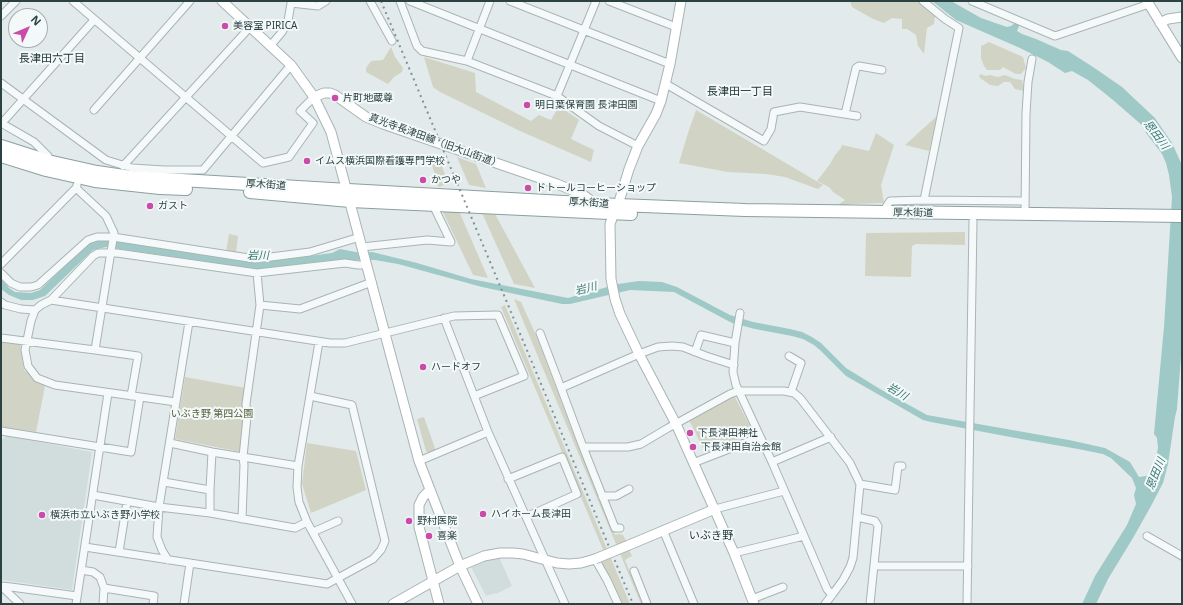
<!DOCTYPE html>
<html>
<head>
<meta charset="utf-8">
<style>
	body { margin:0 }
	#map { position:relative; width:1183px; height:605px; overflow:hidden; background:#e3eaeb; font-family:"Noto Sans",sans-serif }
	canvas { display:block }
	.frame { position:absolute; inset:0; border:2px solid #2b4142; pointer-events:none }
	.north { position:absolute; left:8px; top:8px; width:40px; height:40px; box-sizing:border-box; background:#f3f8f8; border:1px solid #a3afaf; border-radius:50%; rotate:46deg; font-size:11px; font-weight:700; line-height:16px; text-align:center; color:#2b4142 }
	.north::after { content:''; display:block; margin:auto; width:14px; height:18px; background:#cb4ca8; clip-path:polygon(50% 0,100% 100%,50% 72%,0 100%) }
</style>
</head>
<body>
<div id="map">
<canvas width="1183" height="605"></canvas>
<div class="frame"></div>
<div class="north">N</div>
</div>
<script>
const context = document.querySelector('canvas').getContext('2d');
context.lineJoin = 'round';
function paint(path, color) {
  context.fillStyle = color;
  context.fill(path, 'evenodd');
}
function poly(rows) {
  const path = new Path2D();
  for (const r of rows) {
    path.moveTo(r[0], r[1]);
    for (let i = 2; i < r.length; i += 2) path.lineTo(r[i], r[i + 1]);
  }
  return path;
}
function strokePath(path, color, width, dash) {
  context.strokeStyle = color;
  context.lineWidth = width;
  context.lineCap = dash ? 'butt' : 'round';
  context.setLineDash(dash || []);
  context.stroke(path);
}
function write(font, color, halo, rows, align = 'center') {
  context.font = font + ' "Noto Sans","Noto Sans JP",sans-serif';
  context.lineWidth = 4;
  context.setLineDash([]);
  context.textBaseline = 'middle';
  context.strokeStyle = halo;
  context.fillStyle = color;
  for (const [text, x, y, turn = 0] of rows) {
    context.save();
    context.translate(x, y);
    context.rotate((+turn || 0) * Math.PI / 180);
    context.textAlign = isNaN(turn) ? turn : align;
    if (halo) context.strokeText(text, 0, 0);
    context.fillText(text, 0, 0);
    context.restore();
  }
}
paint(poly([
	[7,436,92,452,72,590,3,580,1,577,1,440],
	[499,557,512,586,496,594,495,593,486,596,471,567,486,560]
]), '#d1dcdd');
paint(poly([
	[850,1,918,1,935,16,934,24,927,28,924,54,918,46,916,35,907,29,902,29,902,19,892,18,884,23,873,19,852,7],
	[989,42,1023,57,1026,68,1021,74,1016,74,1003,67,1000,70,987,70,984,66,981,58,981,46],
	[391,47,395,57,403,68,402,72,394,77,388,84,366,72,366,68,371,61,383,60],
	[424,57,475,73,476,92,531,121,539,115,551,120,559,106,579,120,571,139,594,150,591,162,520,131,440,92,433,87],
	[980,74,986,76,990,75,998,77,1005,75,1015,79,1022,80,1024,91,1015,89,1010,82,1004,82,998,86,990,85,979,77],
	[696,110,823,185,818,189,785,177,766,174,728,172,679,163,687,136],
	[937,116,929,151,905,145],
	[876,133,894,145,881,185,884,203,850,204,835,207,845,200,833,192,829,187,817,181,830,164,835,155,841,148,842,145,869,151],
	[438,157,449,184,438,187,431,161],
	[457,157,476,164,486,188,469,185],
	[442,210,459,211,488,278,473,275],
	[494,212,535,288,514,284,482,213],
	[965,232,965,245,916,244,912,246,911,277,865,276,866,233],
	[229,234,238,236,236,253,226,252],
	[514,299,521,302,536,335,578,445,615,535,619,534,623,535,626,541,619,544,622,552,629,550,632,556,625,560,644,604,641,604],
	[505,305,630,604,620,604,601,564,603,561,607,559,501,307],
	[1,341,20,342,24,370,45,386,36,432,1,427],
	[185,377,246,388,246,417,241,452,175,439],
	[732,396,735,397,753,432,751,434,706,454,689,420],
	[424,417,436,451,430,454,426,451,417,419],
	[307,443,356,451,366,490,311,513,302,484]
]), '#d1d4c4');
paint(poly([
	[932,1,951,1,981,18,1007,27,1011,26,1015,23,1018,24,1019,26,1017,31,1022,34,1036,39,1061,50,1068,51,1093,67,1122,87,1155,118,1172,143,1182,165,1182,343,1177,409,1175,417,1168,464,1163,483,1151,506,1133,538,1108,579,1096,604,1082,604,1095,576,1127,525,1136,504,1134,495,1136,488,1132,478,1111,458,1103,454,1078,449,1021,439,931,422,923,420,846,376,821,351,814,345,803,339,792,336,755,329,732,323,674,292,630,290,570,304,562,304,482,287,398,264,375,260,353,260,343,259,257,269,106,247,93,250,45,296,33,300,21,300,9,295,1,289,1,279,9,288,15,292,31,293,40,290,88,244,97,240,106,240,222,258,257,263,332,253,340,249,361,253,372,252,417,263,471,279,568,298,618,284,639,281,662,282,677,287,730,315,753,322,790,329,802,332,812,337,821,343,846,368,880,389,927,415,1069,440,1105,448,1130,462,1139,477,1152,475,1158,448,1157,438,1154,434,1164,327,1172,197,1169,175,1166,163,1162,154,1146,133,1144,127,1113,100,1088,80,1072,71,1065,73,1048,62,1020,48,956,20]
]), '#9fc9c7');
const street = poly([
	[73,1,263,163,289,157,313,123,300,111,314,97],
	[370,1,392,41],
	[400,1,417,46,422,51,467,61,557,96,599,126,638,146],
	[410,1,661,101],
	[510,1,670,64],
	[609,1,676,27],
	[923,1,945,19,959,28,924,200],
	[972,1,1055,36,1149,4],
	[1,16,16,1],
	[271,45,282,32,288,21,291,3,318,6,326,1],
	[467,61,490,1],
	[1,83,106,160,132,168,164,170,203,170,291,65],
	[666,84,764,141,771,129,774,112,800,107,857,116],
	[557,96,596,1],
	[94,110,190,1],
	[845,114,856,68,859,66,882,70],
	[1,123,34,142,48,156,48,161],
	[2,123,94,20],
	[123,166,251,26],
	[76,188,106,216,114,233,95,350],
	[886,212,886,207,890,201,924,200,1025,201],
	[1025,214,1026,114,1028,82,1032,59],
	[362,247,427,240,451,242,433,205],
	[1,264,76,188,77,185],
	[1,273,11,283,20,287,31,287,38,285,88,240,97,237,113,237,255,259,310,252,360,237],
	[51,300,330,343,345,343,454,316,498,315,524,376,474,396],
	[1,302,5,305,21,309,35,310],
	[260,305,300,309,372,282],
	[740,313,735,343,733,372,736,385,772,462,827,589,832,595,825,604],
	[444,318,488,432,565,604],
	[540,333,561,388,639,354,658,347,672,346,683,347,706,356,734,365],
	[1,338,95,350,138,356,131,396],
	[319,342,298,466,297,487,299,502,307,522,352,604],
	[695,352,701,335,735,343],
	[789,356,801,363,791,392],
	[561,388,583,447,628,447,641,444,668,428,730,394,738,391,784,391,794,393,800,398,850,463,860,484,853,558,850,567,843,580,832,595],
	[176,402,55,385,37,378,28,366,25,350,31,321,35,310,41,305,51,300,93,256,98,253,117,253,257,273,345,263,358,265,367,265],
	[1,431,131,452,140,397],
	[170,443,212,452,298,466],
	[583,447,615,528,620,528],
	[419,461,488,432],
	[772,462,831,437],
	[693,463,760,437],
	[508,479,562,457,577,494,526,517],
	[164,482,210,490,212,452],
	[860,484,895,490,898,466,902,466],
	[210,490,210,513],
	[93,495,159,507,210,513,295,528,307,522],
	[602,496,616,496,629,489],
	[715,509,784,491],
	[857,517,875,521,878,526,870,604],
	[242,519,244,465,243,457,247,417,246,404,260,305,257,273],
	[663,530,694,604],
	[313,532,338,521],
	[1147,536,1182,556],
	[85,547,327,584,373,559,381,550,385,541,352,405,310,396],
	[119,552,127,502],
	[734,553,804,536],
	[595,559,607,580,618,604],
	[168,560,162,550,157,537,159,507,189,322],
	[875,566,968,566],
	[81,570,93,572,100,577,104,588,103,604],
	[634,571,647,604],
	[1,586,11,587,77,596],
	[1,586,20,604],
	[104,588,154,596,153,604],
	[752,599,783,587],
	[76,604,108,393],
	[184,604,190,563],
	[967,604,973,221]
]);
const secondary = poly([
	[222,1,291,65,314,97,331,132,419,461,443,523,460,566,478,604],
	[681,1,670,64,661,101,656,114,638,146,629,169,618,205,614,213,610,224,611,279,615,299,620,314,639,354,676,424,734,553,754,604],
	[1147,1,1182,58],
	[1160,23,1168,19,1182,17],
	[314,97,324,93,330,93,335,95,366,117,383,124,557,184,582,194,594,203],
	[430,490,423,497,419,505,419,527,439,604],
	[629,545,715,509],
	[393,604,460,566,484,556,500,553,513,553,523,554,557,563,569,564,581,563,595,559]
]);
const highway = poly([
	[1,146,48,161,97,172,131,177,348,190,618,205,745,210,1182,216],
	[1,156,46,170,95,181,160,188,186,189],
	[250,192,350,201,631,214]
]);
strokePath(street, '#a8b4b5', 9);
strokePath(secondary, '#a8b4b5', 11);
strokePath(highway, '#8aa0a1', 14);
strokePath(street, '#f6f9f9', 7);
strokePath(secondary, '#fff', 9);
strokePath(highway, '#fff', 12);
strokePath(poly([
	[381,1,633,604]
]), '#7d9394', 2, [2, 4]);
const secondaryBridge = poly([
	[595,559,629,545]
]);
strokePath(secondaryBridge, '#a8b4b5', 11, []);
strokePath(secondaryBridge, '#fff', 9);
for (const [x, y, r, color] of [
	[225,26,4,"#cb4ca8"],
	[335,98,4,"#cb4ca8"],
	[527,105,4,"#cb4ca8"],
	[307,161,4,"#cb4ca8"],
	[423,180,4,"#cb4ca8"],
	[528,188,4,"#cb4ca8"],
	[150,206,4,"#cb4ca8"],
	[423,367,4,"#cb4ca8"],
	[690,433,4,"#cb4ca8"],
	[693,447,4,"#cb4ca8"],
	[483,514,4,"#cb4ca8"],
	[42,515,4,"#cb4ca8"],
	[409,521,4,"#cb4ca8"],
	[429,536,4,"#cb4ca8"]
]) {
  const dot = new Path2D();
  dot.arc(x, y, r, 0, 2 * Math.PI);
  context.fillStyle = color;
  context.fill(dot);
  strokePath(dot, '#f3f8f8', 1.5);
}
write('10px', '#2b4142', '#f3f8f8', [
	["美容室 PIRICA",233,26],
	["片町地蔵尊",343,98],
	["明日葉保育園 長津田園",535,105],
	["イムス横浜国際看護専門学校",315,161],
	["かつや",431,180],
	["ドトールコーヒーショップ",536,188],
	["ガスト",158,206],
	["ハードオフ",431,367],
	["下長津田神社",698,433],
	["下長津田自治会館",701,447],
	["ハイホーム長津田",491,514],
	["横浜市立いぶき野小学校",50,515],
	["野村医院",417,521],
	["喜楽",437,536]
], 'left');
write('10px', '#2b4142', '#f3f8f8', [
	["真光寺長津田線（旧大山街道）",435,141,20],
	["厚木街道",266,185,4],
	["厚木街道",589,203,4],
	["厚木街道",913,213,1]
]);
write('10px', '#555e39', '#f3f8f8', [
	["いぶき野 第四公園",212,414]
]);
write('11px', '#1d3133', '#f3f8f8', [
	["長津田六丁目",52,59],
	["長津田一丁目",740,92],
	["いぶき野",711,536]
]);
write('italic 11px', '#367674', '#f3f8f8', [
	["恩田川",1156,135,53],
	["岩川",258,256,-1],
	["岩川",586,289,-14],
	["岩川",897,392,31],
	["恩田川",1156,474,-68]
]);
</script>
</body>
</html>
